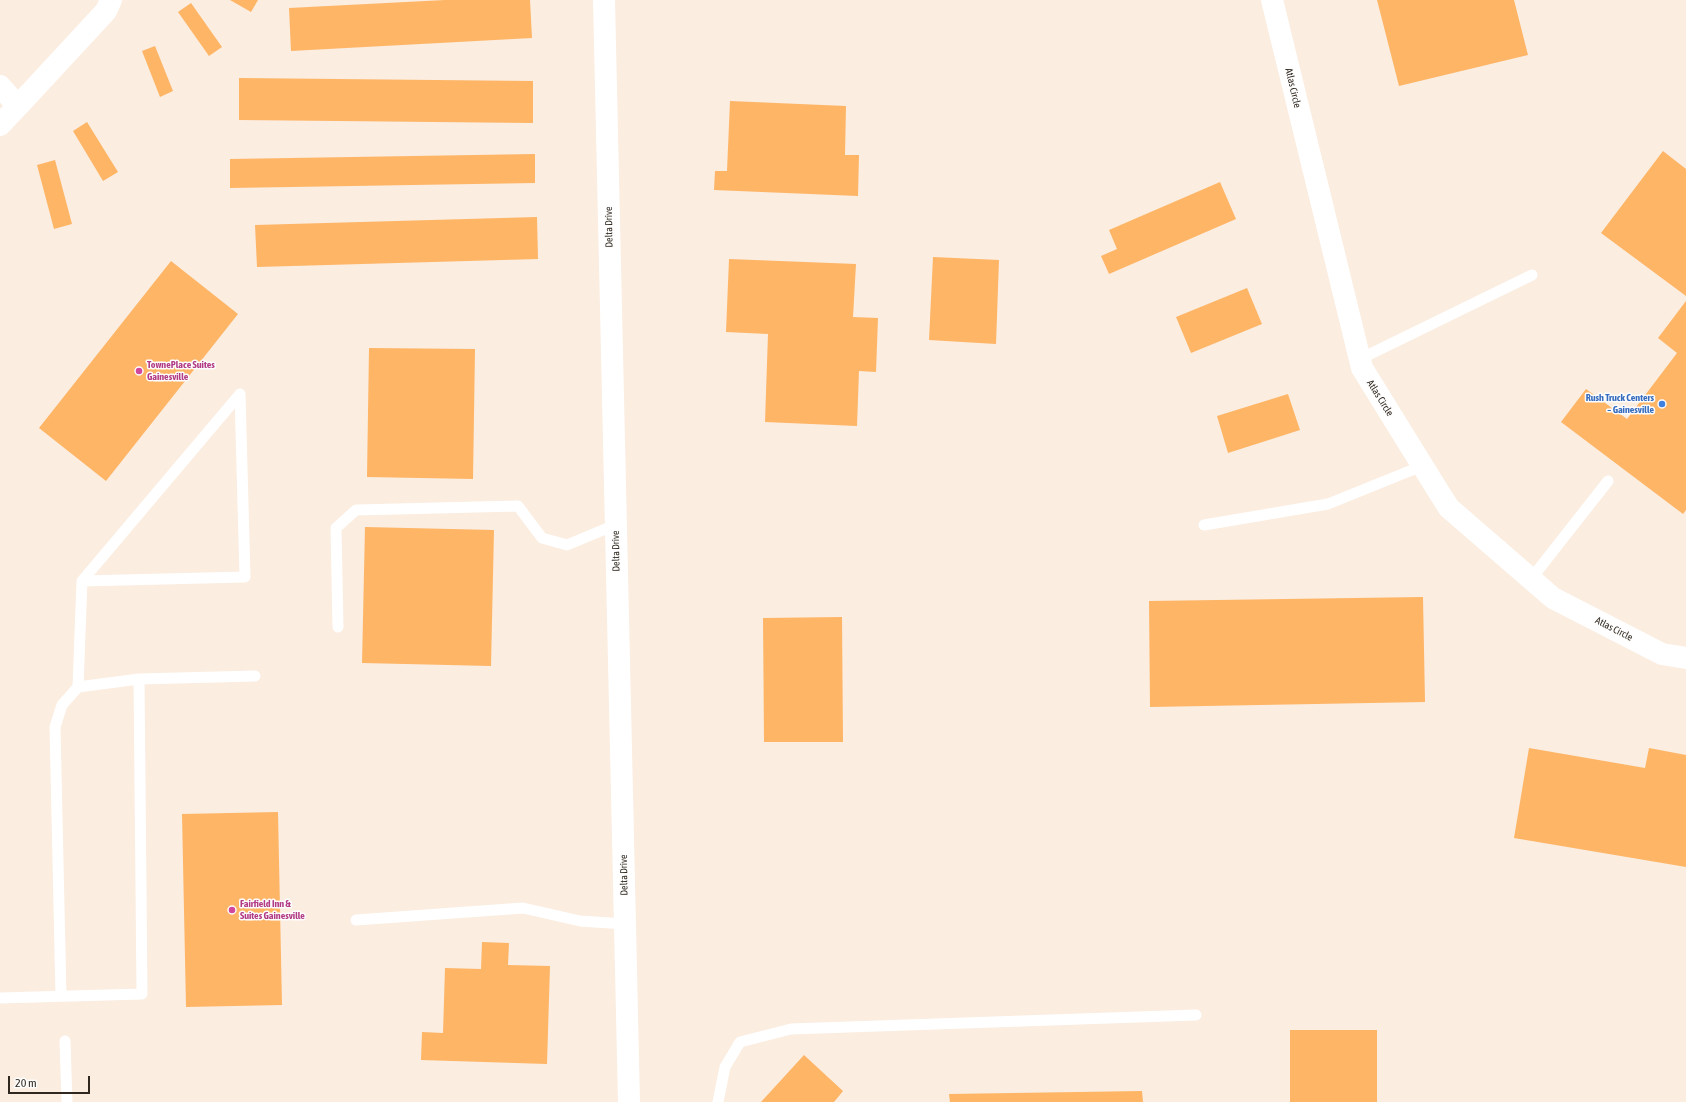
<!DOCTYPE html>
<html>
<head>
<meta charset="utf-8">
<style>
	body { margin:0 }
	#map { position:relative; width:1686px; height:1102px; overflow:hidden; background:#fbede0; font-family:"Asap Condensed",sans-serif }
	canvas { display:block }
	.scale { position:absolute; left:8px; top:1076px; width:82px; height:18px; box-sizing:border-box; border:2px solid #30281f; border-top:0; padding-left:5px; font-size:12px; line-height:14px; white-space:nowrap; color:#30281f; -webkit-text-stroke:3px #fdfdfd; paint-order:stroke }
</style>
</head>
<body>
<div id="map">
<canvas width="1686" height="1102"></canvas>
<div class="scale">20 m</div>
</div>
<script>
const context = document.querySelector('canvas').getContext('2d');
context.lineJoin = 'round';
function paint(path, color) {
  context.fillStyle = color;
  context.fill(path, 'evenodd');
}
function poly(rows) {
  const path = new Path2D();
  for (const r of rows) {
    path.moveTo(r[0], r[1]);
    for (let i = 2; i < r.length; i += 2) path.lineTo(r[i], r[i + 1]);
  }
  return path;
}
function strokePath(path, color, width, dash) {
  context.strokeStyle = color;
  context.lineWidth = width;
  context.lineCap = dash ? 'butt' : 'round';
  context.setLineDash(dash || []);
  context.stroke(path);
}
function write(font, color, halo, rows, align = 'center') {
  context.font = font + ' "Asap Condensed",sans-serif';
  context.lineWidth = 3;
  context.setLineDash([]);
  context.textBaseline = 'middle';
  context.strokeStyle = halo;
  context.fillStyle = color;
  for (const [text, x, y, turn = 0] of rows) {
    context.save();
    context.translate(x, y);
    context.rotate((+turn || 0) * Math.PI / 180);
    context.textAlign = isNaN(turn) ? turn : align;
    if (halo) context.strokeText(text, 0, 0);
    context.fillText(text, 0, 0);
    context.restore();
  }
}
paint(poly([
	[230,0,258,0,251,12],
	[445,0,530,0,532,38,291,51,289,8],
	[1377,0,1514,0,1528,55,1399,86],
	[191,3,222,47,209,56,178,12],
	[155,46,173,91,160,97,142,51],
	[239,78,533,81,533,123,239,120],
	[730,101,846,106,845,155,859,155,858,196,714,190,715,171,727,171],
	[87,122,118,172,103,181,73,131],
	[1663,151,1686,169,1686,296,1601,233],
	[535,154,535,183,230,188,230,159],
	[55,160,72,224,54,229,37,165],
	[1220,182,1236,219,1109,274,1101,256,1117,249,1109,230],
	[537,217,538,259,257,267,255,225],
	[933,257,999,260,996,344,929,340],
	[729,259,856,264,853,317,878,318,876,372,859,371,857,426,765,422,768,334,726,332],
	[171,261,238,314,106,481,39,428],
	[1247,288,1262,324,1191,353,1176,317],
	[1686,301,1686,510,1683,514,1561,422,1586,389,1627,419,1677,353,1658,338],
	[369,348,475,349,473,479,367,477],
	[1288,394,1300,430,1228,453,1217,416],
	[365,527,494,530,491,666,362,663],
	[1423,597,1425,702,1150,707,1149,601],
	[842,617,843,742,764,742,763,618],
	[1529,748,1645,768,1649,748,1686,755,1686,867,1514,838],
	[278,812,282,1005,186,1007,182,814],
	[482,942,509,943,508,965,550,966,547,1064,421,1060,422,1032,443,1033,445,968,481,969],
	[1290,1030,1377,1030,1377,1102,1290,1102],
	[804,1055,843,1091,834,1102,761,1102],
	[1142,1091,1143,1102,950,1102,949,1094]
]), '#feb566');
strokePath(poly([
	[1360,359,1532,275],
	[1204,525,1328,504,1422,466],
	[1531,579,1608,481],
	[338,627,336,528,356,510,518,506,542,538,567,545,615,525],
	[78,687,82,581,240,394,245,577,82,581],
	[356,920,523,908,580,921,625,924],
	[61,996,55,727,62,705,78,687,139,679],
	[0,998,142,994,139,679,255,676],
	[65,1041,67,1102],
	[718,1102,725,1067,740,1042,791,1029,1196,1015]
]), '#fff', 11);
strokePath(poly([
	[604,0,629,1102],
	[1272,0,1362,368,1440,494,1449,508,1553,598,1662,654,1686,658],
	[0,86,18,106,0,125],
	[18,106,106,11,111,0]
]), '#fff', 22);
for (const [x, y, r, color] of [
	[139,371,4,"#d1479c"],
	[1662,404,4,"#3f7fe0"],
	[232,910,4,"#d1479c"]
]) {
  const dot = new Path2D();
  dot.arc(x, y, r, 0, 2 * Math.PI);
  context.fillStyle = color;
  context.fill(dot);
  strokePath(dot, '#fdfdfd', 1.5);
}
write('10px', '#30281f', '#fdfdfd', [
	["Atlas Circle",1293,88,77],
	["Delta Drive",609,227,-91],
	["Atlas Circle",1380,398,58],
	["Delta Drive",616,551,-91],
	["Atlas Circle",1614,629,27],
	["Delta Drive",624,875,-91]
]);
write('bold 10px', '#b23c85', '#fdfdfd', [
	["TownePlace Suites",147,365],
	["Gainesville",147,377],
	["Fairfield Inn &",240,904],
	["Suites Gainesville",240,916]
], 'left');
write('bold 10px', '#366cbe', '#fdfdfd', [
	["Rush Truck Centers",1654,398],
	["– Gainesville",1654,410]
], 'right');
</script>
</body>
</html>
